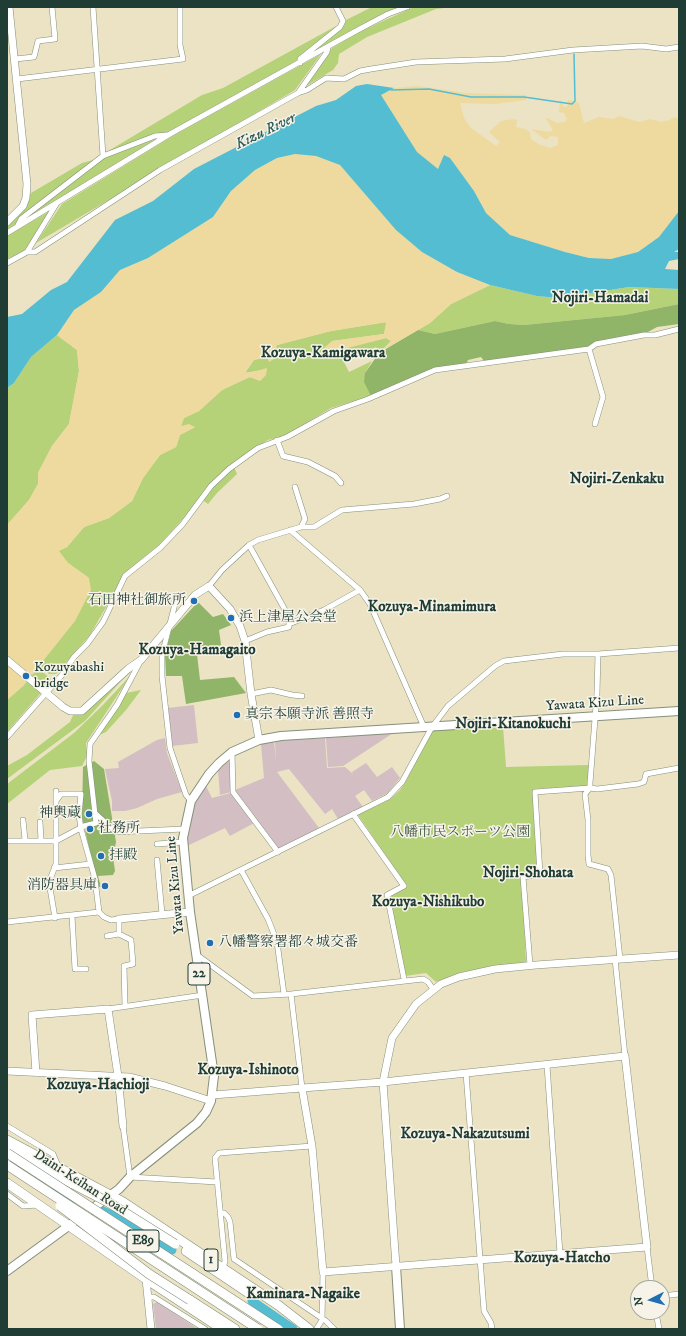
<!DOCTYPE html>
<html>
<head>
<meta charset="utf-8">
<style>
	body { margin:0 }
	#map { position:relative; width:686px; height:1336px; overflow:hidden; background:#ebe3c3; font-family:"IM FELL DW Pica",serif }
	canvas { display:block }
	.frame { position:absolute; inset:0; border:8px solid #1f3d34; pointer-events:none }
	.north { position:absolute; left:630px; top:1280px; width:40px; height:40px; box-sizing:border-box; background:#f7f3e8; border:1px solid #a1aaa0; border-radius:50%; rotate:264deg; font-size:11px; font-weight:700; line-height:16px; text-align:center; color:#1f3d34 }
	.north::after { content:''; display:block; margin:auto; width:14px; height:18px; background:#1f6fb2; clip-path:polygon(50% 0,100% 100%,50% 72%,0 100%) }
</style>
</head>
<body>
<div id="map">
<canvas width="686" height="1336"></canvas>
<div class="frame"></div>
<div class="north">N</div>
</div>
<script>
const context = document.querySelector('canvas').getContext('2d');
context.lineJoin = 'round';
function paint(path, color) {
  context.fillStyle = color;
  context.fill(path, 'evenodd');
}
function poly(rows) {
  const path = new Path2D();
  for (const r of rows) {
    path.moveTo(r[0], r[1]);
    for (let i = 2; i < r.length; i += 2) path.lineTo(r[i], r[i + 1]);
  }
  return path;
}
function strokePath(path, color, width, dash) {
  context.strokeStyle = color;
  context.lineWidth = width;
  context.lineCap = dash ? 'butt' : 'round';
  context.setLineDash(dash || []);
  context.stroke(path);
}
function write(font, color, halo, rows, align = 'center') {
  context.font = font + ' "IM FELL DW Pica","Noto Serif JP",serif';
  context.lineWidth = 3;
  context.setLineDash([]);
  context.textBaseline = 'middle';
  context.strokeStyle = halo;
  context.fillStyle = color;
  for (const [text, x, y, turn = 0] of rows) {
    context.save();
    context.translate(x, y);
    context.rotate((+turn || 0) * Math.PI / 180);
    context.textAlign = isNaN(turn) ? turn : align;
    if (halo) context.strokeText(text, 0, 0);
    context.fillText(text, 0, 0);
    context.restore();
  }
}
paint(poly([
	[194,705,198,743,172,746,168,708],
	[393,733,343,766,328,767,326,738],
	[165,738,167,753,182,792,157,799,137,808,125,811,112,811,112,801,105,769,119,768,118,762,157,740],
	[325,738,327,768,345,767,353,774,352,772,366,763,377,777,392,767,400,778,388,793,372,801,364,790,355,796,363,807,338,819,332,809,325,814,289,769,277,772,319,828,279,849,235,790,264,778,261,744,274,741,276,761,275,741],
	[231,760,231,792,220,795,218,770],
	[206,786,212,798,231,793,254,823,230,836,225,828,187,846,186,836,191,814,196,801],
	[157,1302,198,1329,156,1329,153,1304]
]), '#d2bec3');
paint(poly([
	[372,7,399,7,384,13,305,58,344,26,346,20],
	[414,7,452,7,436,9,367,37,339,54,338,63,333,70,301,89,332,48,359,32],
	[338,25,298,62,167,133,105,153,202,95,223,88],
	[321,54,295,90,36,243,62,204,174,135],
	[162,137,25,219,7,230,7,225,27,203,31,193,82,163,104,157],
	[53,209,24,251,7,259,7,236],
	[490,285,537,296,559,298,629,287,679,289,679,304,625,315,524,325,509,324,495,321,435,334,418,330,430,323,451,304],
	[387,322,384,334,332,341,331,352,386,338,391,341,379,353,376,347,344,362,349,372,372,361,365,373,371,396,331,408,285,436,268,440,245,454,234,467,237,474,217,493,208,504,201,499,159,545,138,562,122,579,90,635,56,674,49,674,40,665,89,578,68,563,58,551,67,547,84,527,109,518,132,501,143,478,160,455,176,447,180,435,195,427,181,426,184,418,199,411,222,390,267,369,245,373,254,360,267,357,277,345,331,331],
	[57,335,77,350,79,371,69,424,52,446,38,473,38,484,29,500,7,525,7,388,14,383,31,357],
	[38,668,52,680,7,732,7,700,23,686],
	[133,668,85,721,7,779,7,766,27,755,70,722,74,713],
	[130,676,86,743,87,756,82,766,50,770,7,804,7,784,74,733,102,706],
	[141,690,126,710,106,732,97,736,126,693],
	[503,726,506,767,589,765,588,786,533,789,537,872,522,874,526,962,463,972,436,982,426,973,405,976,390,897,407,886,358,815,389,800,399,791,405,783,433,729]
]), '#b5d278');
paint(poly([
	[679,304,679,324,657,327,639,337,591,347,484,361,481,357,468,360,466,364,434,368,371,396,364,382,365,373,379,353,418,330,435,334,495,321,509,324,524,325,625,315],
	[198,602,213,617,223,614,231,625,219,630,221,645,197,654,200,680,234,677,246,693,186,704,182,676,166,676,165,655,171,631],
	[94,761,104,769,116,842,113,857,115,871,113,875,98,876,101,887,98,887,82,817,83,767]
]), '#90b468');
paint(poly([
	[418,86,466,93,526,95,526,100,495,104,460,103,464,118,471,128,496,146,500,142,489,132,501,121,514,119,517,120,516,127,525,129,530,132,531,139,538,144,550,148,558,145,558,137,550,136,546,140,531,129,550,132,553,130,545,117,557,123,565,122,567,119,564,113,559,112,560,100,564,107,568,106,568,100,579,103,584,123,599,117,613,119,619,116,639,122,650,119,661,122,670,120,674,117,679,119,679,211,659,237,638,252,611,259,589,258,565,252,510,235,486,213,474,191,450,158,438,170,417,152,380,95,394,88],
	[295,154,316,156,340,165,363,190,457,272,490,285,451,304,430,323,385,349,391,341,386,338,331,352,324,348,332,341,384,334,386,322,331,331,277,345,274,359,269,362,267,357,254,360,245,372,250,373,267,368,266,375,260,381,249,377,222,390,199,411,184,418,181,426,189,424,195,427,180,435,176,447,160,455,143,478,132,501,109,518,84,527,67,547,59,551,68,563,89,578,91,590,75,621,23,686,7,700,7,525,29,500,38,484,38,473,52,446,69,424,79,371,77,350,57,335,74,310,101,292,120,270,148,258,213,217,231,191,255,170,277,158]
]), '#eeda9e');
paint(poly([
	[367,84,394,88,381,95,417,152,438,169,444,155,450,158,474,191,486,213,510,235,565,252,589,258,611,259,638,252,659,237,679,211,679,249,674,252,679,252,679,259,669,261,665,269,679,270,679,289,629,287,559,298,537,296,490,285,457,272,422,252,396,230,340,165,316,156,295,154,277,158,255,170,231,191,213,217,148,258,120,270,101,292,74,310,57,335,31,357,14,383,7,388,7,317,22,314,51,290,67,282,115,220,153,201,194,169,316,106,336,100,356,86]
]), '#54bdd1');
strokePath(poly([
	[391,90,429,89,471,97,524,97,572,104,575,101,574,54]
]), '#54bdd1', 1.5);
strokePath(poly([
	[54,1192,76,1199],
	[99,1209,133,1225,172,1250],
	[252,1301,293,1329]
]), '#54bdd1', 9);
const street = poly([
	[93,7,103,156],
	[15,59,34,57,38,41,55,39,52,7],
	[300,63,300,59,340,27,343,21,336,7],
	[17,79,183,59,180,45,180,7],
	[298,93,327,52,328,47],
	[17,227,21,219,103,156,155,136,167,135],
	[7,233,170,134,354,32,388,14,407,7],
	[27,252,57,203],
	[7,263,27,252,35,252,160,170,298,93,307,90,326,78,344,79,360,71,371,69,416,62,505,59,573,50,642,46,666,49,679,47],
	[589,349,603,397,595,424],
	[277,440,283,456,308,462,335,476,341,483],
	[295,487,305,519,301,527],
	[290,530,360,590,370,604,424,727],
	[209,586,222,570,249,545,258,540,301,527,314,527,342,510,414,504,440,499,447,496],
	[176,600,162,655,162,676,170,748,186,795,191,801],
	[289,624,324,610,360,590],
	[245,641,267,632,289,627,289,619,284,608,249,545],
	[598,654,597,693,590,783,590,788,585,794,588,820,588,855,589,864,608,869,611,875,620,959],
	[251,694,271,690,292,695,302,696],
	[7,737,62,675,74,657,87,644,103,622,125,576,160,548,182,525,211,486,229,469,258,448,287,437,334,411,368,399,435,370,589,349,596,344,644,335,655,335,679,329],
	[232,752,233,792,278,852],
	[56,801,61,794,81,794,79,815,81,829,95,879,99,912,104,917,111,920,119,919,119,934,131,940,133,964,124,966,125,1006],
	[96,814,116,832,184,829],
	[353,814,404,886,387,895,404,979],
	[23,820,25,840],
	[40,822,41,840],
	[7,841,56,841,84,826,96,823,89,761,90,744,117,705,140,662],
	[157,844,183,842],
	[157,860,162,914],
	[54,868,90,864],
	[241,870,268,919,277,942,284,994],
	[188,896,388,797,402,782,432,727,448,706,495,666,504,661,563,654,598,654,679,648],
	[72,916,75,969,86,969],
	[55,918,49,882,56,864,56,791],
	[7,922,99,912],
	[107,936,119,934],
	[197,955,253,996,291,994,423,979,428,982,433,989],
	[615,959,625,1056],
	[530,965,523,877,540,874,535,792,590,788,597,789,638,784,644,782,646,774,679,768],
	[291,994,302,1088],
	[108,1009,203,995],
	[547,1065,560,1254],
	[466,1073,484,1311,491,1323,492,1329],
	[7,1126,53,1154,58,1166],
	[123,1126,130,1177,217,1182],
	[7,1194,23,1206,38,1205],
	[220,1213,224,1213,228,1217,230,1222,234,1259,326,1321,334,1329],
	[647,1247,652,1288],
	[223,1268,225,1261,215,1158,219,1153,312,1146],
	[662,1296,679,1294],
	[148,1297,154,1297,205,1329],
	[656,1312,659,1329],
	[317,1328,322,1320,323,1272]
]);
const secondary = poly([
	[7,222,23,206,26,198,27,184,9,7],
	[7,660,63,707,70,711,82,711,128,669,141,660,195,595,209,586,230,609,240,626,245,641,251,694,259,740],
	[119,919,190,912],
	[7,1071,129,1077,165,1086,211,1101],
	[36,1073,32,1015,108,1009,118,1076,123,1126],
	[213,1095,302,1088,383,1082,625,1056,647,1247,323,1272,312,1146,302,1088],
	[396,1266,383,1082,392,1038,416,1004,441,984,459,977,495,969,536,965,679,955],
	[146,1279,151,1329]
]);
const primary = poly([
	[396,1266,400,1329],
	[7,1271,119,1189,130,1177,197,1123,206,1112,211,1101,214,1076,190,912,183,838,191,801,209,774,219,763,232,752,259,740,281,736,679,711]
]);
const highway = poly([
	[7,1140,123,1202,278,1305,309,1329],
	[7,1148,73,1184],
	[7,1183,146,1279,222,1329],
	[186,1251,250,1294],
	[190,1300,235,1329]
]);
strokePath(street, '#85907c', 6);
strokePath(secondary, '#85907c', 8);
strokePath(primary, '#85907c', 10);
strokePath(highway, '#85907c', 10);
strokePath(street, '#fff', 5);
strokePath(secondary, '#fff', 7);
strokePath(primary, '#fff', 8);
strokePath(highway, '#fff', 9);
const highwayBridge = poly([
	[7,1153,278,1329],
	[7,1165,258,1329],
	[73,1184,108,1202,175,1244],
	[60,1206,149,1274,190,1300]
]);
strokePath(highwayBridge, '#85907c', 10, []);
strokePath(highwayBridge, '#fff', 9);
for (const [x, y, r, color] of [
	[194,601,4,"#1f6fb2"],
	[231,618,4,"#1f6fb2"],
	[26,676,4,"#1f6fb2"],
	[237,715,4,"#1f6fb2"],
	[89,814,4,"#1f6fb2"],
	[90,829,4,"#1f6fb2"],
	[101,856,4,"#1f6fb2"],
	[105,886,4,"#1f6fb2"],
	[210,943,4,"#1f6fb2"]
]) {
  const dot = new Path2D();
  dot.arc(x, y, r, 0, 2 * Math.PI);
  context.fillStyle = color;
  context.fill(dot);
  strokePath(dot, '#f7f3e8', 1.5);
}
for (const [x, y, w] of [
	[199,974,22],
	[143,1241,32],
	[211,1260,14]
]) {
  const box = new Path2D();
  box.roundRect(x - w / 2, y - 11, w, 22, 3);
  context.fillStyle = '#f7f3e8';
  context.fill(box);
  strokePath(box, '#1f3d34', 1);
}
write('bold 13px', '#1f3d34', null, [
	["22",199,974],
	["E89",143,1241],
	["1",211,1260]
]);
write('14px', '#1f3d34', '#f7f3e8', [
	["石田神社御旅所",186,601,"right"],
	["浜上津屋公会堂",239,618],
	["Kozuyabashi",34,668],
	["bridge",34,684],
	["真宗本願寺派 善照寺",245,715],
	["神輿蔵",81,814,"right"],
	["社務所",98,829],
	["拝殿",109,856],
	["消防器具庫",97,886,"right"],
	["八幡警察署都々城交番",218,943]
], 'left');
write('14px', '#1f3d34', '#f7f3e8', [
	["Yawata Kizu Line",595,704,-4],
	["Yawata Kizu Line",176,885,-95],
	["Daini-Keihan Road",80,1183,33]
]);
write('14px', '#3d5b42', '#f7f3e8', [
	["八幡市民スポーツ公園",460,833]
]);
write('italic 15px', '#2c5d5b', '#f7f3e8', [
	["Kizu River",266,132,-26]
]);
write('bold 15px', '#1f3d34', '#f7f3e8', [
	["Nojiri-Hamadai",600,299],
	["Kozuya-Kamigawara",323,354],
	["Nojiri-Zenkaku",617,480],
	["Kozuya-Minamimura",432,608],
	["Kozuya-Hamagaito",197,651],
	["Nojiri-Kitanokuchi",513,725],
	["Nojiri-Shohata",528,874],
	["Kozuya-Nishikubo",428,903],
	["Kozuya-Ishinoto",248,1071],
	["Kozuya-Hachioji",98,1086],
	["Kozuya-Nakazutsumi",465,1135],
	["Kozuya-Hatcho",562,1259],
	["Kaminara-Nagaike",303,1295]
]);
</script>
</body>
</html>
